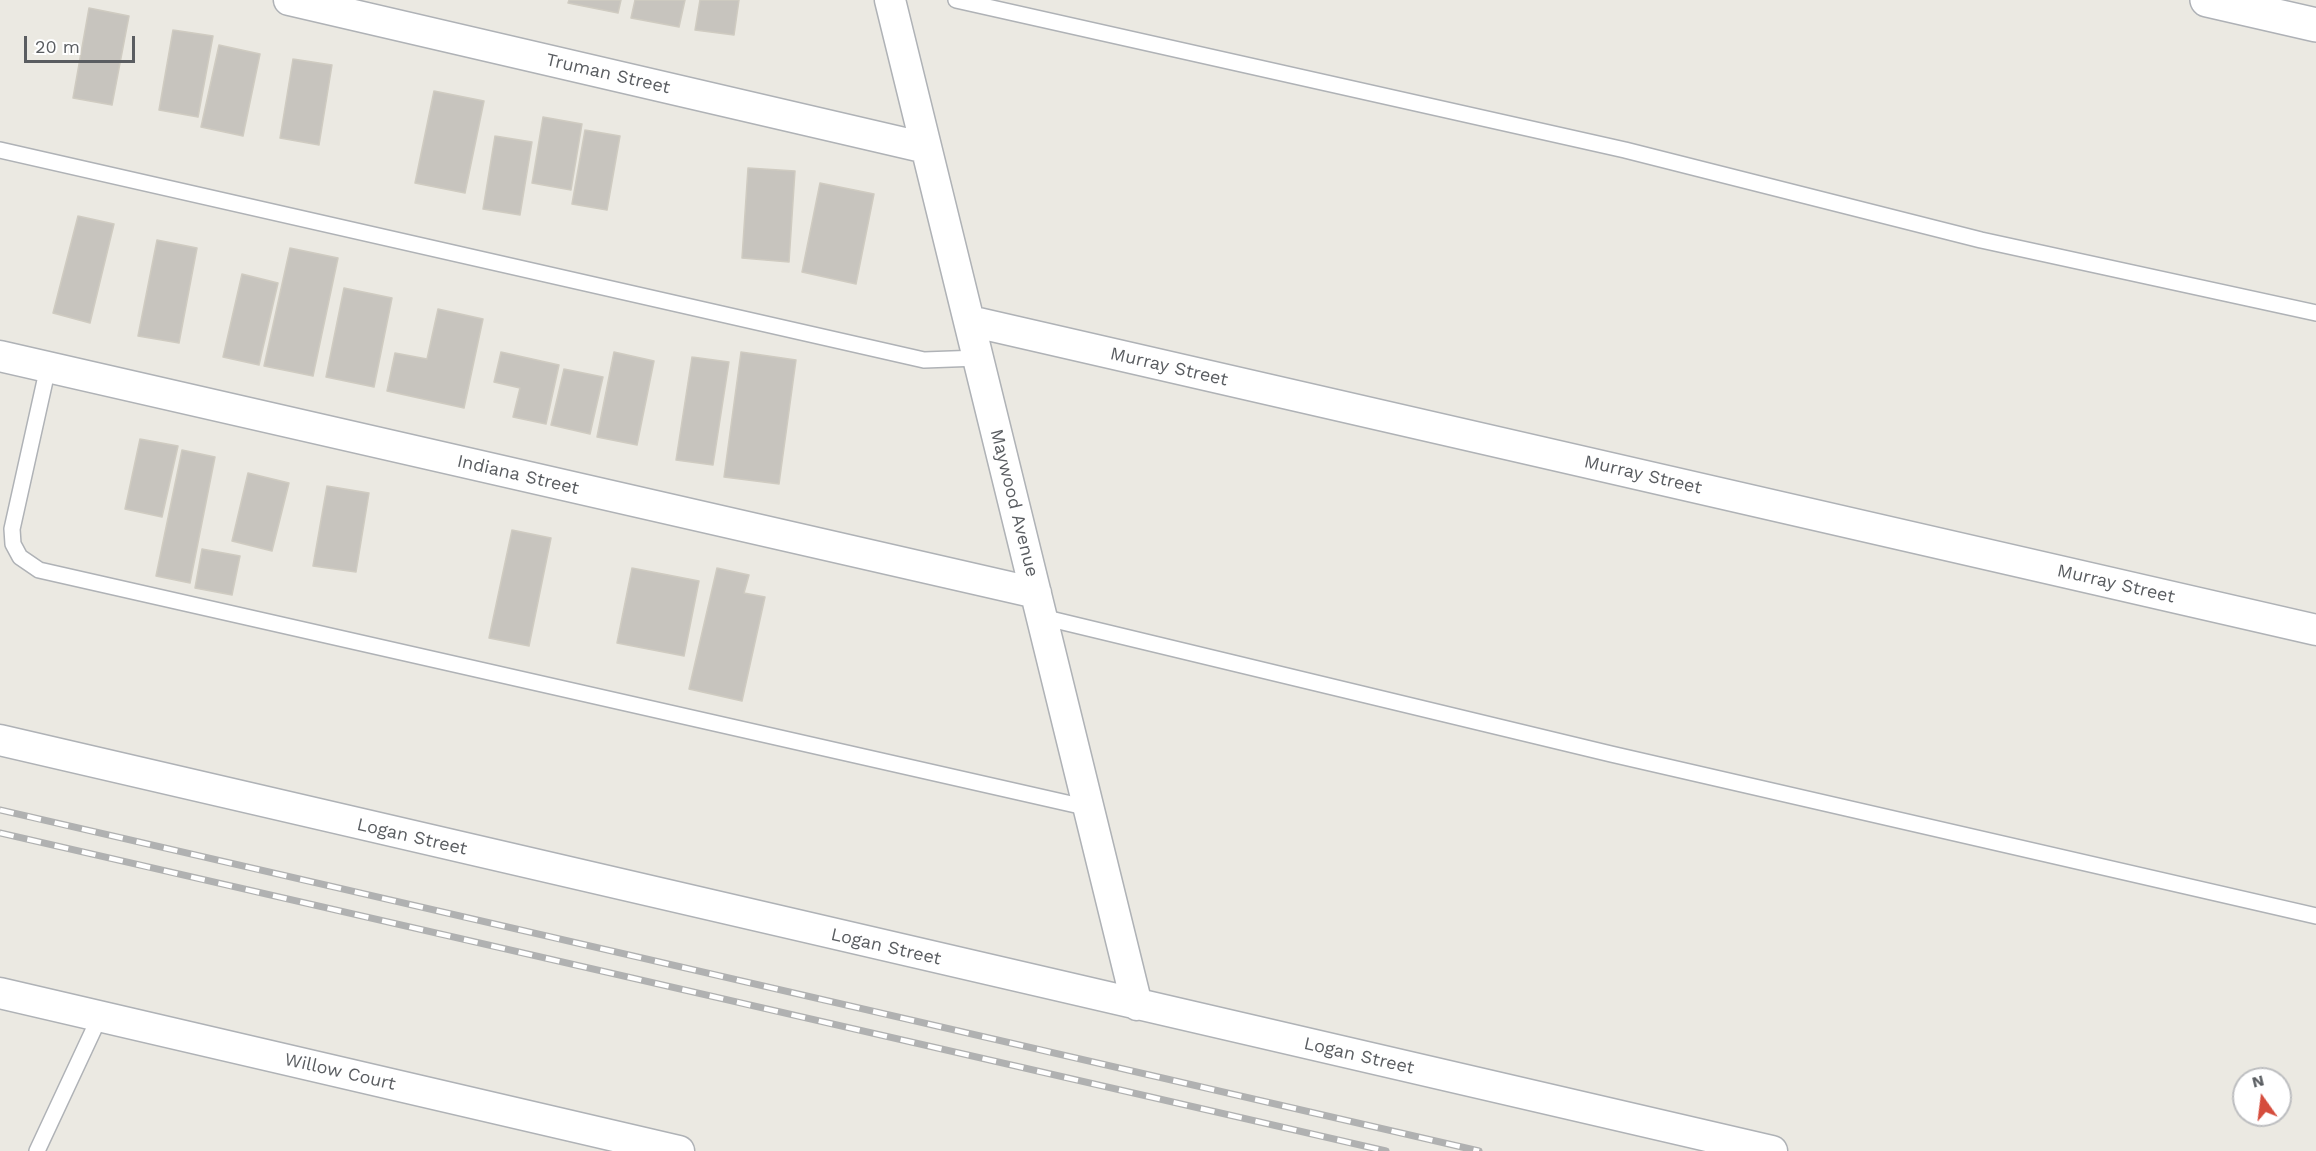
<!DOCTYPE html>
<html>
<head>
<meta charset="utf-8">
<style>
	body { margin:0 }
	#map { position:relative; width:2316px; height:1151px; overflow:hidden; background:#ebe9e2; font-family:"Work Sans",sans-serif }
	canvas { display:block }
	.north { position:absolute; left:2232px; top:1067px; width:60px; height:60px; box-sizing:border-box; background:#fff; border:2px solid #bdbec0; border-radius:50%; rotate:346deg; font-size:16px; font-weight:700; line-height:24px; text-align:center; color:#5a5d61 }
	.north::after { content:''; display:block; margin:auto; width:21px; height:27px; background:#d54d3d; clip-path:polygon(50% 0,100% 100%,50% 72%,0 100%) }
	.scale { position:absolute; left:24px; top:36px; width:111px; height:27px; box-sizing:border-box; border:3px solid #5a5d61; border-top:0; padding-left:8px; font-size:18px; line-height:21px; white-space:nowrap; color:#5a5d61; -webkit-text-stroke:4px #fff; paint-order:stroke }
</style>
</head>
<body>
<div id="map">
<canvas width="2316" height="1151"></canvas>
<div class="north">N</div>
<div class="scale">20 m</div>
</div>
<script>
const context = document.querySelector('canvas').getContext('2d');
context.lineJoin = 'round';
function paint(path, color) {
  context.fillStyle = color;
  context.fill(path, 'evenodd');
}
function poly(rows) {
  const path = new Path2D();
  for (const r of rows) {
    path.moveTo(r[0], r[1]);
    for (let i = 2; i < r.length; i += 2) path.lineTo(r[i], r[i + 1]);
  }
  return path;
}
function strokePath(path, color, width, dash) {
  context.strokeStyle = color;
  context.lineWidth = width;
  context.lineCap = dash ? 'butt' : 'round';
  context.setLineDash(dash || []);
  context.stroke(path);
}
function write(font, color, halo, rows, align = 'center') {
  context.font = font + ' "Work Sans",sans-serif';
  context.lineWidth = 4.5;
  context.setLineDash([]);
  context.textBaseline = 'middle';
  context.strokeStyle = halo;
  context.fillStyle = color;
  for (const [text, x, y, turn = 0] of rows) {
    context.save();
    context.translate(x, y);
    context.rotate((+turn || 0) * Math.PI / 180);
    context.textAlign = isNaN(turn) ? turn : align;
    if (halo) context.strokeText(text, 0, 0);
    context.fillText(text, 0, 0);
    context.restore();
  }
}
const building = poly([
	[569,0,621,0,618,13,568,3,569,0],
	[635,0,685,0,679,27,631,18,635,0],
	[700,0,739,0,734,35,695,30,700,0],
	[89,8,129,16,112,105,73,98,89,8],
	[173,30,213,36,198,117,159,110,173,30],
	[219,45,260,54,243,136,201,127,219,45],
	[293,59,332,65,319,145,280,138,293,59],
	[434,91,484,101,465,193,415,183,434,91],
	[543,117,582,124,571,190,532,183,543,117],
	[585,130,620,136,607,210,572,204,585,130],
	[495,136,532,142,520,215,483,209,495,136],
	[748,168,795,171,789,262,742,258,748,168],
	[820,183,874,194,856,284,802,272,820,183],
	[78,216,114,224,90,323,53,313,78,216],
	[157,240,197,248,179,343,138,336,157,240],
	[290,248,338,258,313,376,264,366,290,248],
	[242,274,278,283,259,365,223,357,242,274],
	[344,288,392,298,374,387,326,377,344,288],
	[438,309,483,319,464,408,387,391,395,353,427,359,438,309],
	[501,352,559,365,546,424,513,417,520,388,494,382,501,352],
	[614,352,654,361,637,445,597,437,614,352],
	[741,352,796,360,779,484,724,477,741,352],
	[692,357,729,362,713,465,676,460,692,357],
	[564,369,603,377,590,434,551,425,564,369],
	[140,439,178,446,162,517,125,509,140,439],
	[182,450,215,457,190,583,156,576,182,450],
	[248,473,289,483,272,551,232,541,248,473],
	[327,486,369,493,356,572,313,566,327,486],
	[512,530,551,538,529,646,489,638,512,530],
	[202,549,240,556,232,595,195,588,202,549],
	[632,568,699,581,684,656,617,643,632,568],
	[717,568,749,575,744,593,765,597,742,701,689,689,717,568]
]);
paint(building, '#c7c4be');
strokePath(building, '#cfcbc1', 1.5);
const lane = poly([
	[956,0,1625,150,1981,240,2316,313],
	[0,150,924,360,979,358],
	[48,367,12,529,13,544,20,557,39,570,1089,808],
	[1042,617,1611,754,2316,916],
	[37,1151,100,1016]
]);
const street = poly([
	[289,0,926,148],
	[890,0,1137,1005],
	[970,321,2316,630],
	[0,356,1036,593],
	[0,740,1772,1151],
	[0,993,679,1151]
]);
const secondary = poly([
	[2207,0,2316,25]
]);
strokePath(lane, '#afb2b6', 18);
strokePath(street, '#afb2b6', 33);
strokePath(secondary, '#aeb1b6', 36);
strokePath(lane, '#fff', 15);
strokePath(street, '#fff', 30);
strokePath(secondary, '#fff', 33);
const rail = poly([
	[0,810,1479,1151],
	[0,833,1386,1151]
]);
strokePath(rail, '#b0b1b1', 7);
strokePath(rail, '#fff', 4.5, [14]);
write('18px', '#5a5d61', '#fff', [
	["Truman Street",608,74,13],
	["Murray Street",1169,367,13],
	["Indiana Street",518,475,13],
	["Murray Street",1643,475,13],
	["Maywood Avenue",1014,503,76],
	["Murray Street",2116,584,13],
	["Logan Street",412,837,13],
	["Logan Street",886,947,13],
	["Logan Street",1359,1056,13],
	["Willow Court",340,1072,13]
]);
</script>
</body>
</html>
